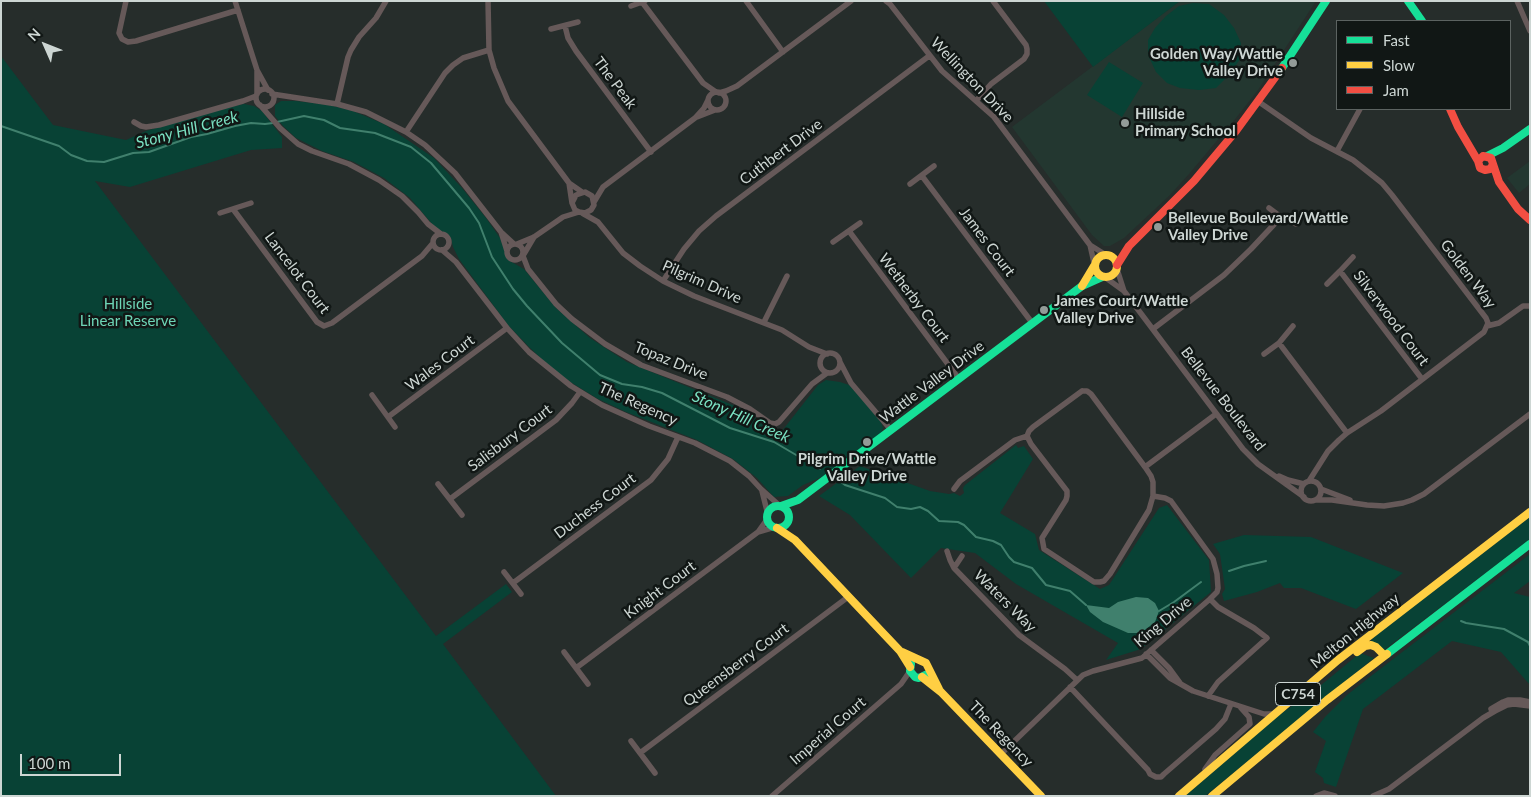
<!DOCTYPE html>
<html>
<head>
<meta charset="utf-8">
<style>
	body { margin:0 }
	#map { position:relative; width:1531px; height:797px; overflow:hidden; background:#262d2b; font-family:Lato,sans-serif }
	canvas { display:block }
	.frame { position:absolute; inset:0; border:2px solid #cdd6d3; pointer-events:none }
	.legend { position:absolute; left:1336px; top:20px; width:175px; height:90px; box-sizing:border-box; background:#111715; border:1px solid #5c6361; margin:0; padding:6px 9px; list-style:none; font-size:15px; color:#cdd6d3 }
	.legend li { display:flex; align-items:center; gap:10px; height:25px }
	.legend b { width:25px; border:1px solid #5c6361 }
	.north { position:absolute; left:20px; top:20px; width:50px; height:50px; -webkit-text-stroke:4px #111715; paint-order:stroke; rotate:314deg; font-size:14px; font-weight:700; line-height:20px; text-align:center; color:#cdd6d3 }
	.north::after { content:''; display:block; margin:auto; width:18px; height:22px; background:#cdd6d3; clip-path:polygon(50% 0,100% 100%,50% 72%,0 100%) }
	.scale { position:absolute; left:20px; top:754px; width:101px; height:22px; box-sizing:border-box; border:2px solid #cdd6d3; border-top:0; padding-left:6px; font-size:15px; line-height:18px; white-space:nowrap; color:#cdd6d3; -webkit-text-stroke:4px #111715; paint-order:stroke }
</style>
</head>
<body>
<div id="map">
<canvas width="1531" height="797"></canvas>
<div class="frame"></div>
<ul class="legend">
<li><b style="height:6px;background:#16e098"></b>Fast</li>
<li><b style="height:6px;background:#ffcf43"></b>Slow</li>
<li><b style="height:6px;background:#f24e42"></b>Jam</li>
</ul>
<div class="north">N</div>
<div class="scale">100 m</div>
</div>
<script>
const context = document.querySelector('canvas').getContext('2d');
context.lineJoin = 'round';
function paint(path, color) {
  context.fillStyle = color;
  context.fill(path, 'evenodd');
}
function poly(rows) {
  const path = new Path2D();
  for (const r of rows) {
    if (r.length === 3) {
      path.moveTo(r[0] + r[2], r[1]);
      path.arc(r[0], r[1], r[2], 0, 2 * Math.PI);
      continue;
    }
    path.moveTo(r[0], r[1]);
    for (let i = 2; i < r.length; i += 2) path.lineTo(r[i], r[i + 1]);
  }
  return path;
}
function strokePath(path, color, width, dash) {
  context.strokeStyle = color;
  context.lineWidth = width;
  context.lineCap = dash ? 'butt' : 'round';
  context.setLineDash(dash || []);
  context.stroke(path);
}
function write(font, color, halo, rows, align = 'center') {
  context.font = font + ' Lato,sans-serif';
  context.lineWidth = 5;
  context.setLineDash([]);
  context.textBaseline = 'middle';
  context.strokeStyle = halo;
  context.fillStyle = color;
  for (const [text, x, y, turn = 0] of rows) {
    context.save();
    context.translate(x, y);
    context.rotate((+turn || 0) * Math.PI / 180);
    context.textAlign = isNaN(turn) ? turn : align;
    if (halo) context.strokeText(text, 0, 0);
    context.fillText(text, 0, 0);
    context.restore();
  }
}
paint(poly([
	[1180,1,1316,1,1258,90,1236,118,1189,174,1169,196,1124,238,1110,246,1104,246,1092,235,1012,127],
	[1530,161,1530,184,1519,193,1507,178]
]), '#233730');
paint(poly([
	[1044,1,1180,1,1093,67],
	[1193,3,1209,4,1224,15,1234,28,1241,43,1240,59,1230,74,1216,88,1199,90,1180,88,1167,83,1156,72,1148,55,1148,40,1155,28,1166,16,1179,6],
	[1,56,53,125,126,140,146,131,228,107,244,104,254,106,262,111,282,137,282,148,251,150,130,187,95,181,436,636,506,584,512,592,443,644,556,796,1,796],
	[1109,62,1143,83,1122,117,1087,95],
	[281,101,296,101,329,105,353,111,384,124,434,158,462,188,486,218,500,238,508,260,524,269,556,308,590,338,627,362,740,408,756,418,778,436,818,385,826,380,840,382,849,385,861,398,881,422,883,428,880,436,827,475,803,485,788,496,774,497,757,478,733,459,697,440,626,412,598,399,572,383,551,368,528,346,508,325,459,259,453,247,451,238,448,234,439,230,433,225,410,198,384,178,354,162,322,151,296,138,283,126,275,116,275,105],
	[1016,445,1018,448,1024,446,1033,459,1000,513,1035,534,1039,550,1100,589,1109,585,1159,508,1167,505,1209,560,1211,592,1141,649,1106,660,1118,643,1016,584,975,553,941,548,911,578,850,515,819,496,860,466,930,491,949,494,954,493,960,496,964,493,963,488,965,485],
	[1530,517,1530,539,1384,650,1370,642,1375,636],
	[1244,535,1311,537,1403,573,1356,609,1301,588,1284,588,1280,583,1257,592,1224,601,1222,594,1225,589,1220,554,1213,544],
	[1530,554,1530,581,1514,593,1530,597,1530,685,1501,652,1452,641,1363,709,1336,787,1324,783,1323,778,1315,772,1326,741,1313,732,1325,717,1347,695,1371,676],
	[1360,653,1374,658,1210,792,1205,796,1185,796,1280,714,1309,695]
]), '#084235');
paint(poly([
	[1136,597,1148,598,1155,603,1159,611,1155,622,1141,633,1128,633,1103,622,1090,612,1086,605,1109,608,1118,602]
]), '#40806d');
strokePath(poly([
	[277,122,304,116,324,120,340,128,375,133,411,147,431,163,469,208,479,223,492,257,513,289,527,306,562,343,600,375,622,384,642,387,662,393,730,428,774,442,820,469],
	[1,126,59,146,71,155,87,161,104,162,133,153,149,152,191,137,207,134,235,126,251,123,265,124,273,123],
	[841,482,845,485,885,498,897,507,911,509,920,507,928,511,939,521,958,522,964,525,976,537,993,541,1001,545,1009,557,1014,562,1032,568,1046,585,1070,591,1086,605],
	[1229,571,1244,566,1266,561],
	[1159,611,1174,602,1201,582],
	[1461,621,1466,623,1504,629,1528,642,1530,646]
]), '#40806d', 2);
strokePath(poly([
	[126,1,119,33,122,39,128,42,136,41,238,10],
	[235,1,257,70,268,90],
	[488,1,489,50,494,68,508,101,569,183,582,192],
	[746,1,783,52],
	[886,1,890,4,942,71,994,117,1090,245,1106,255],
	[1517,1,1530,31],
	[642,2,703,83,716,92],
	[631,6,645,1],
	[565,26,568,38,576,51,651,152],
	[551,29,578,22],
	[257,71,257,94],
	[265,98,9],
	[717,101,9],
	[719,93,726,91,737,86,851,1],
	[272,94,337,104,366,112,406,132,425,145,455,173,501,232,514,244],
	[976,101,991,84,1024,59,1027,54,1027,49,1026,45,993,1],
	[1259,102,1311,138,1353,160,1382,183,1392,195,1486,318,1488,323,1484,332,1381,411,1347,433,1339,440,1328,451,1309,481],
	[337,104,348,57,351,50,359,37,376,18,386,1],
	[260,105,280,128,298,144,312,151,349,164,379,180,402,196,418,212,428,224,441,234],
	[697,117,715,110],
	[134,122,141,126,146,127,159,125,243,101,256,96],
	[406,132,445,73,453,65,463,58,489,50],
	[1337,151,1360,109],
	[922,176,1033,324],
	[569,183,572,203,575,210,579,212,585,213,591,210,594,205,592,196,585,192,576,195,573,201],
	[910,184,934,166],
	[594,202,603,187,695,118,704,108,708,100],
	[233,209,317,322,324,326,332,323,422,256,433,243],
	[220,213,251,203],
	[582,213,598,222,623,253,640,266,663,281,694,296,782,330,809,347,827,354],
	[1281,217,1296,224],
	[849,231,959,379],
	[501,232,507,251],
	[441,242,8],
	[833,242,860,223],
	[515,252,8],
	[517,244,534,237,563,217,579,212],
	[1090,245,1094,263],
	[442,250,456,262,507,328,529,352,571,386,602,405,649,426,695,443,730,461,749,476,761,489,780,506],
	[524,254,534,237],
	[523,256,528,269,556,304,572,319,605,344,641,365,727,397,750,409,770,423,775,424,779,422,812,384,827,373],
	[1117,269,1124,291,1243,449,1258,464,1304,497],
	[1340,271,1353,257],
	[1106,278,1124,291],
	[663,281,684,249,699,231,716,216,929,56],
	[1327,284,1340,271,1422,379],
	[764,322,787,276],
	[1487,326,1499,323,1523,306,1530,306],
	[1153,329,1224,275,1251,249,1281,217,1269,208],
	[1279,343,1293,326],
	[830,363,10],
	[1264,354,1279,343,1347,433],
	[840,362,851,383,891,430],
	[1082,391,1087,391,1091,394,1145,467,1151,476,1153,482,1153,496,1149,510,1110,574,1104,581,1100,582,1094,582,1044,549,1042,538,1066,500,1067,496,1067,491,1031,444,1027,436,1029,431,1033,427,1082,391],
	[372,395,395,427],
	[388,417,507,328],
	[1145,467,1216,414],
	[1279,476,1288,480,1304,484],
	[1311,491,10],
	[438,484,462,515],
	[954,489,960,481,1015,440,1027,436],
	[1321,489,1350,500],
	[762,491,768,515],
	[450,499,556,420,572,403,580,392],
	[1315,500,1332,500,1367,505,1384,506,1403,503,1412,500,1424,494,1530,414],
	[758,532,775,527],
	[947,551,950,560,954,568,1019,635,1065,669,1077,680],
	[954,568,962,556],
	[504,572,521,594],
	[513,583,651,480,668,459,678,437],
	[1151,650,1169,668,1180,683],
	[564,652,588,684],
	[1146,654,1170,678,1193,691,1264,714,1274,714],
	[576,668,758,532,768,518],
	[1070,687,1148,770,1150,774,1156,777,1161,777,1164,774,1216,729,1225,719,1231,704],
	[1208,696,1218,682,1267,638,1254,628,1218,607,1210,599],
	[1491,709,1503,702,1508,700,1520,700,1530,702],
	[631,741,655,773],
	[640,753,848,597],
	[1001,754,1083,675,1093,671,1142,658,1210,599,1217,592,1218,588,1217,574,1213,559,1171,501,1165,498,1153,496],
	[1205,769,1215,755,1250,724,1249,717,1241,708],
	[772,796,901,684,910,671],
	[1316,796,1324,793,1335,796],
	[1373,796,1389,789,1483,718,1495,711,1507,705,1514,704,1530,706]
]), '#665959', 5.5);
strokePath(poly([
	[1408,1,1422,21],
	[1282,68,1326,1],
	[1487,156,1503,148,1530,129],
	[781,506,798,500,1082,286,1102,277],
	[778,517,11],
	[1387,654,1530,544],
	[911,664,910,671,915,677,919,678,925,675]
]), '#16e098', 8);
strokePath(poly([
	[1106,266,11],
	[1082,286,1094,266],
	[777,528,795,540,900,651,910,667],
	[902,652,926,663,939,689],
	[1357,652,1365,646,1371,645,1376,647,1384,655],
	[922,677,941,692,1041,796],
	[1179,796,1338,660,1530,512],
	[1212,796,1327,700,1387,654]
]), '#ffcf43', 8);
strokePath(poly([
	[1450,109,1458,127,1478,161],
	[1493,165,1490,169,1485,170,1480,168,1478,161,1483,156,1491,158,1499,182,1518,209,1530,220],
	[1117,265,1129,246,1194,181,1236,131,1282,68]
]), '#f24e42', 8);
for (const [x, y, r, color] of [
	[1293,63,5,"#939b98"],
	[1125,123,5,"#939b98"],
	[1158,227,5,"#939b98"],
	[1044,310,5,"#939b98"],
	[867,442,5,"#939b98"]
]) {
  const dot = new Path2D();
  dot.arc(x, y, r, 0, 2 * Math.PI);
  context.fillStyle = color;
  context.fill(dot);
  strokePath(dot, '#111715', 2);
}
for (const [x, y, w] of [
	[1298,694,45]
]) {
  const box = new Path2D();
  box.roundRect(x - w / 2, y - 11.5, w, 23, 4);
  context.fillStyle = '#111715';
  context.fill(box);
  strokePath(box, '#cdd6d3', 1);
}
write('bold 14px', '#cdd6d3', null, [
	["C754",1298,694]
]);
write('bold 15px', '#cdd6d3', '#111715', [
	["Golden Way/Wattle",1283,54,"right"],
	["Valley Drive",1283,71,"right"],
	["Hillside",1135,114],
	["Primary School",1135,131],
	["Bellevue Boulevard/Wattle",1168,218],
	["Valley Drive",1168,235],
	["James Court/Wattle",1054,301],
	["Valley Drive",1054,318],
	["Pilgrim Drive/Wattle",867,459,"center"],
	["Valley Drive",867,476,"center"]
], 'left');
write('15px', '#cdd6d3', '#111715', [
	["Wellington Drive",972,80,46],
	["The Peak",615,83,53],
	["Cuthbert Drive",781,152,-37],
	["James Court",987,242,53],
	["Lancelot Court",297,273,53],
	["Golden Way",1468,274,53],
	["Pilgrim Drive",702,282,24],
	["Wetherby Court",914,298,53],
	["Silverwood Court",1391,318,53],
	["Topaz Drive",671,361,22],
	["Wales Court",440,363,-37],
	["Wattle Valley Drive",932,382,-37],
	["Bellevue Boulevard",1223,399,52],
	["The Regency",638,404,24],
	["Salisbury Court",510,438,-37],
	["Duchess Court",595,506,-37],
	["Knight Court",660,590,-37],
	["Waters Way",1005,601,45],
	["King Drive",1163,622,-40],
	["Melton Highway",1355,631,-39],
	["Queensberry Court",736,665,-37],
	["Imperial Court",828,731,-41],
	["The Regency",1001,734,46]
]);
write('15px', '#6ed5b6', '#111715', [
	["Hillside",128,304],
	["Linear Reserve",128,321]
]);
write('italic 16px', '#7ae1c2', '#111715', [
	["Stony Hill Creek",187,130,-15],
	["Stony Hill Creek",741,417,24]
]);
</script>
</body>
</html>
